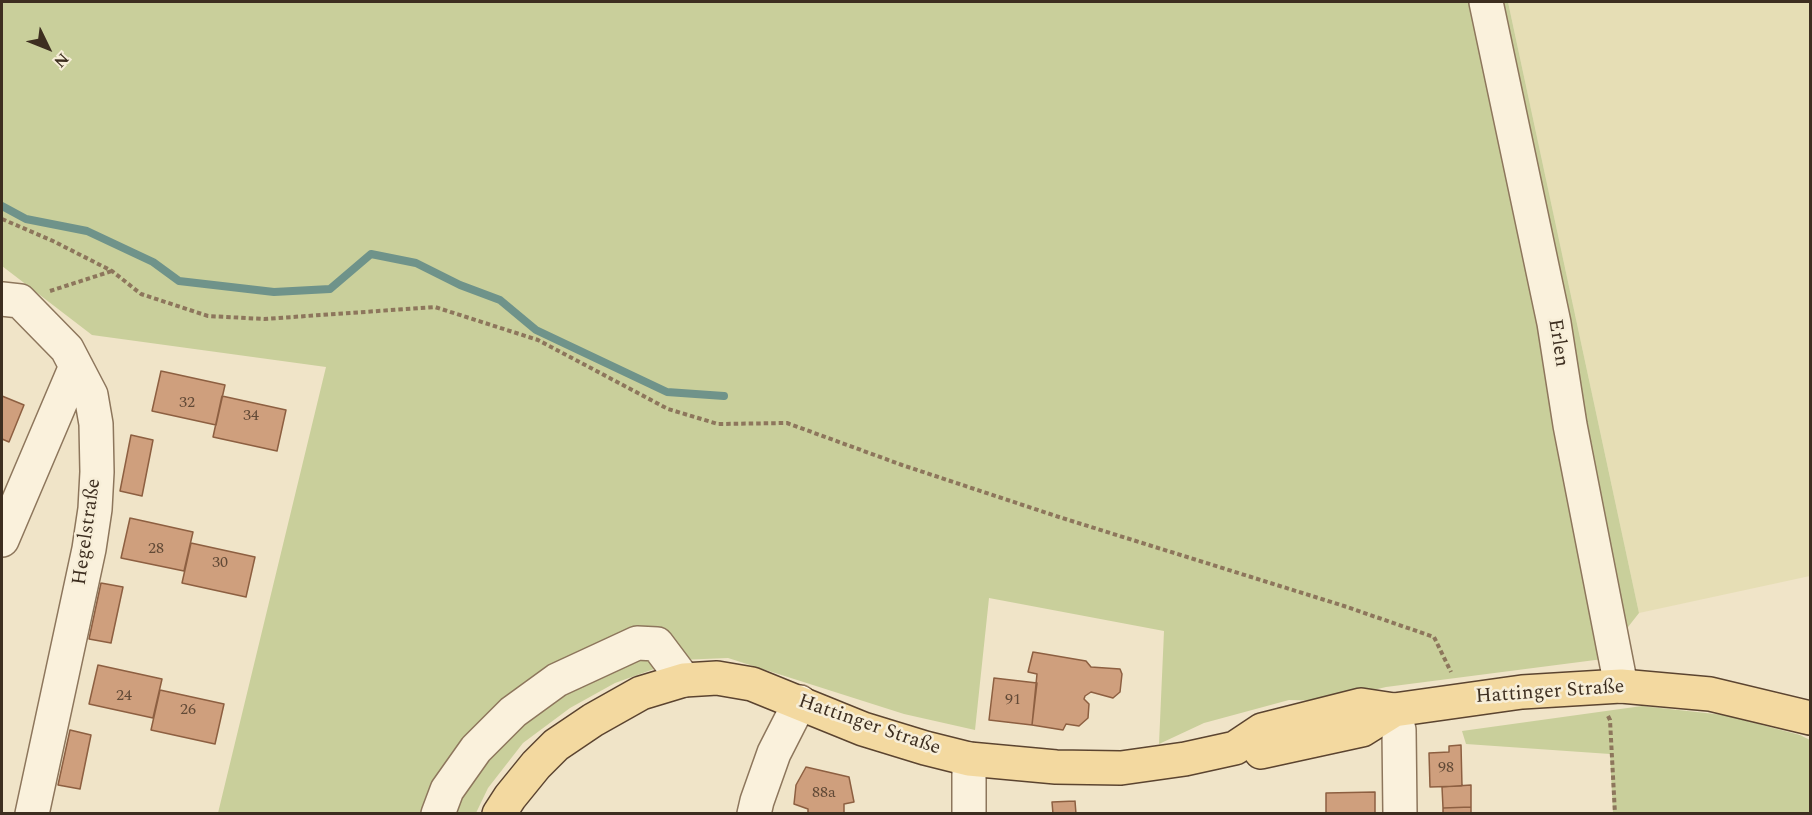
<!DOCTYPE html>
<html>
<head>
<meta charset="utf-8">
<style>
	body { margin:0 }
	#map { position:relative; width:1812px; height:815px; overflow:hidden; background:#f0e4c8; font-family:Spectral,serif }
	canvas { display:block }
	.frame { position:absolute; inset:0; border:3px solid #3d2e20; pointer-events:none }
	.north { position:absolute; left:18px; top:18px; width:60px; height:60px; -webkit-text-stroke:4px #f7eed8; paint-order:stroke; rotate:133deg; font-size:16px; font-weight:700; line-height:24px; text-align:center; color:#3d2e20 }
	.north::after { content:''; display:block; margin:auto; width:21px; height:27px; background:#3d2e20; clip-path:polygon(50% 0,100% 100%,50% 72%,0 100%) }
</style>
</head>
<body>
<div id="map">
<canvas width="1812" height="815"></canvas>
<div class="frame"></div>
<div class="north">N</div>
</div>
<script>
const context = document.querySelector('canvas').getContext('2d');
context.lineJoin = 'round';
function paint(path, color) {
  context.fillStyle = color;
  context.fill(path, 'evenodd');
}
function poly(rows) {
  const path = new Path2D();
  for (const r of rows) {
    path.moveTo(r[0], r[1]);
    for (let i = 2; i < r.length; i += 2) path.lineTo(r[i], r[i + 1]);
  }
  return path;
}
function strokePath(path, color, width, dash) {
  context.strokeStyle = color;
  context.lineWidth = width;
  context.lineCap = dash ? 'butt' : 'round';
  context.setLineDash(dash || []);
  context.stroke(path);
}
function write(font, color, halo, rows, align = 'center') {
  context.font = font + ' Spectral,serif';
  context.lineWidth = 5;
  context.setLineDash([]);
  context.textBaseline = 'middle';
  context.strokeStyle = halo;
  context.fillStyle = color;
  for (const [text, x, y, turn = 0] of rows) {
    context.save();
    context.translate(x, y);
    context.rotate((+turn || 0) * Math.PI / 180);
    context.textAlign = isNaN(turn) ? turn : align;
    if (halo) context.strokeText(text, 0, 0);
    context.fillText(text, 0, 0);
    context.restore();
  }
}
paint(poly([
	[1508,2,1810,2,1810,576,1639,613]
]), '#e6deb5');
paint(poly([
	[2,2,1508,2,1639,613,1603,659,1386,687,1327,701,1289,700,1204,723,1159,744,1164,631,989,598,975,730,904,714,728,658,679,660,615,683,570,708,523,743,488,788,476,813,218,813,326,367,92,335,2,266],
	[1642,706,1724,715,1800,735,1810,740,1810,813,1613,813,1610,754,1466,744,1462,731]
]), '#c9cf9b');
strokePath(poly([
	[2,206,26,219,87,231,153,262,179,281,274,292,330,289,371,254,416,263,460,285,500,300,536,330,667,392,724,396]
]), '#6f938a', 8);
const building = poly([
	[161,371,225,385,216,425,152,411,161,371],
	[2,396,24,405,9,442,2,439,2,396],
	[222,396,286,410,277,451,213,437,222,396],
	[131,435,153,440,142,496,120,491,131,435],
	[130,518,193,532,184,571,121,558,130,518],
	[191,543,255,557,246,597,182,583,191,543],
	[101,583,123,587,111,643,89,639,101,583],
	[1033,652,1086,661,1091,667,1120,669,1122,674,1120,692,1113,698,1091,692,1085,696,1084,699,1089,704,1088,718,1079,726,1066,724,1063,730,1032,725,1037,674,1028,672,1033,652],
	[98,665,162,679,153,718,89,704,98,665],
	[994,678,1037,683,1032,725,989,720,994,678],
	[160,690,224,704,215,744,151,730,160,690],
	[70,730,91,735,80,789,58,785,70,730],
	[1461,745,1462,786,1430,787,1429,753,1449,752,1449,746,1461,745],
	[806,767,849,777,854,802,844,804,844,814,808,814,808,809,794,804,796,785,806,767],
	[1471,785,1471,807,1443,808,1442,787,1471,785],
	[1375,792,1375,814,1326,814,1326,793,1375,792],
	[1075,801,1076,814,1053,814,1052,802,1075,801],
	[1471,807,1471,814,1443,814,1443,808,1471,807]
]);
paint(building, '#cf9f7d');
strokePath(building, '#8d5f41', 1.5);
const minor = poly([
	[1486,2,1554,323,1570,425,1621,686],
	[2,299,20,301,67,349,91,395,96,424,97,472,95,509,89,549,32,814],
	[2,540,76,366],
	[1394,710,1399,730,1400,814],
	[438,814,447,790,476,749,513,712,557,680,637,643,657,644,684,680],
	[754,814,757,801,774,753,800,702],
	[969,814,969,759]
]);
const major = poly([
	[1261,752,1362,730,1394,710],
	[499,814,510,797,536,765,556,745,593,720,641,693,684,680,717,678,752,684,863,729,925,748,969,759,1056,767,1121,768,1185,759,1235,748,1262,730,1361,705,1394,710,1522,692,1621,686,1710,694,1810,718]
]);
strokePath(minor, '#8d765c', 36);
strokePath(major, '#5b4430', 36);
strokePath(poly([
	[2,219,53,241,112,271,141,294,208,316,264,319,435,307,538,340,668,409,718,424,787,423,902,465,1059,517,1344,606,1434,637,1451,672],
	[50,291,112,271],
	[1608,716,1610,720,1615,814]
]), '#8d765c', 4, [4.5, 3]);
strokePath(minor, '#faf1dc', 33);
strokePath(major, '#f3d9a0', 33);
write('16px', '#624a37', null, [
	["32",187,404],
	["34",251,417],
	["28",156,550],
	["30",220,564],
	["24",124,697],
	["91",1013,701],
	["26",188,711],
	["98",1446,769],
	["88a",824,794]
]);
write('20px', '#3d2e20', '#f7eed8', [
	["Erlen",1557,343,81],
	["Hegelstraße",88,532,-82],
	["Hattinger Straße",1550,693,-4],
	["Hattinger Straße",869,726,19]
]);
</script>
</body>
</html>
